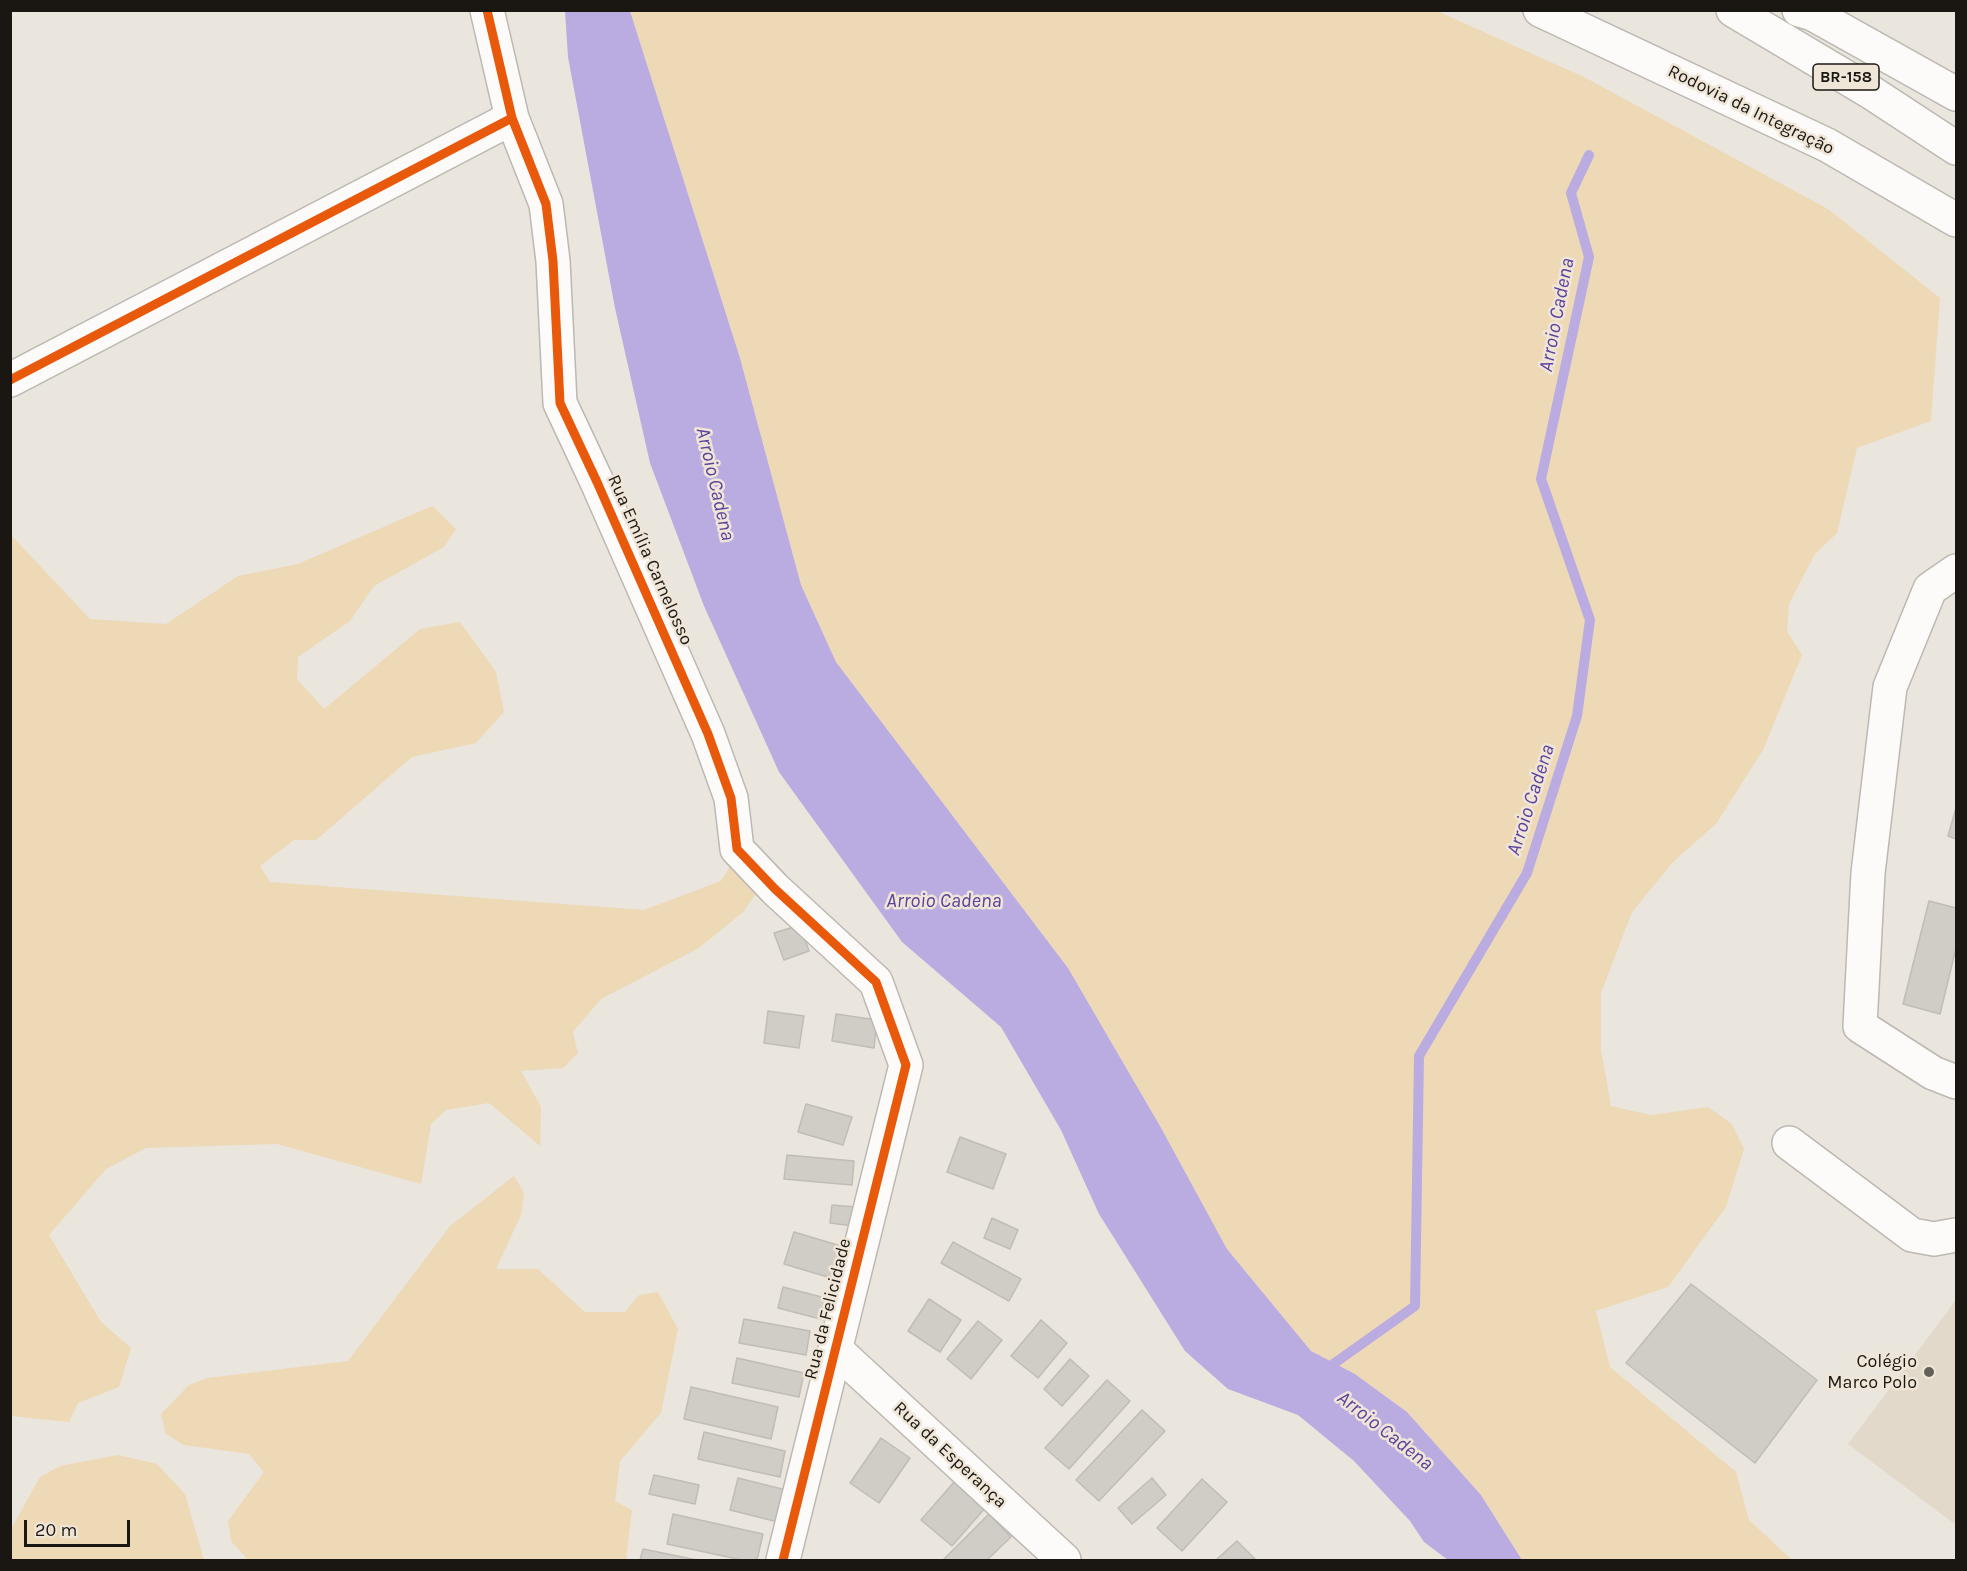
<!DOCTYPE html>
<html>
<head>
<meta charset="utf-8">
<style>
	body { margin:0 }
	#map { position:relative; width:1967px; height:1571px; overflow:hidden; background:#eae5dd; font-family:Karla,sans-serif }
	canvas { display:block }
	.frame { position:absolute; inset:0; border:12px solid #1a1712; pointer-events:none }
	.scale { position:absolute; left:24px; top:1520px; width:106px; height:27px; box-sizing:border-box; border:3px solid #1a1712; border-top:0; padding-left:8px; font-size:18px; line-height:21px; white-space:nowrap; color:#1a1712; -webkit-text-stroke:4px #efe6d8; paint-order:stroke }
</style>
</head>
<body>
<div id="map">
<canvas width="1967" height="1571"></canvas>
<div class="frame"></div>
<div class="scale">20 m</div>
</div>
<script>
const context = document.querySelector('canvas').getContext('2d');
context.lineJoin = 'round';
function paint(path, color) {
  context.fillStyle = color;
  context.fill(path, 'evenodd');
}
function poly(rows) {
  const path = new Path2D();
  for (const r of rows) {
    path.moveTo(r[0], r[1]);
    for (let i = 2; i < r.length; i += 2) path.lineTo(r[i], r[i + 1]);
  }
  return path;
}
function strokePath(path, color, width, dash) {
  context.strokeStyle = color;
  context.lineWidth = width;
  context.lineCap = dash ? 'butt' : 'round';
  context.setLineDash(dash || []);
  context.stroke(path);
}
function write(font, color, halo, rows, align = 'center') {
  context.font = font + ' Karla,sans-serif';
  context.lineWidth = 5;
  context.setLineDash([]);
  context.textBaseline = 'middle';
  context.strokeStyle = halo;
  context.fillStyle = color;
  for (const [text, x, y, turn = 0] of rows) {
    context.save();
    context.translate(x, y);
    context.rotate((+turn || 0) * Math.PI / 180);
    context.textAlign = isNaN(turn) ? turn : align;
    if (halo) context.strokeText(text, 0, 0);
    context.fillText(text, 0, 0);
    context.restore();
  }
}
paint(poly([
	[1956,1300,1956,1525,1848,1444]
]), '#e2d9ca');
paint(poly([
	[630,11,1437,11,1584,77,1828,209,1940,298,1931,421,1857,448,1837,533,1815,554,1789,604,1787,631,1802,655,1763,750,1716,824,1674,861,1632,912,1601,993,1601,1050,1611,1106,1651,1115,1708,1107,1732,1124,1744,1149,1726,1207,1668,1287,1596,1311,1610,1367,1736,1472,1749,1520,1792,1560,1522,1560,1481,1495,1407,1412,1355,1374,1311,1351,1227,1249,1160,1126,1068,968,836,662,801,585,740,358],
	[432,506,456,529,444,547,374,586,350,621,298,657,297,679,324,709,420,629,460,622,496,672,504,712,476,743,412,757,316,840,294,840,260,866,270,882,644,910,721,881,732,863,757,892,743,912,699,948,601,999,573,1032,578,1053,563,1068,521,1071,541,1107,540,1146,489,1103,446,1110,431,1124,421,1184,277,1144,146,1148,106,1169,49,1235,101,1322,131,1348,119,1387,78,1403,69,1422,11,1416,10,534,90,619,166,624,238,576,298,564],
	[514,1176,524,1193,521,1215,496,1269,538,1269,585,1312,625,1312,639,1295,658,1292,678,1329,661,1413,620,1461,615,1501,632,1510,626,1560,248,1560,231,1541,228,1521,264,1472,249,1454,184,1445,166,1434,161,1414,189,1385,207,1378,348,1361,450,1226],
	[118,1455,157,1464,185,1494,204,1560,11,1560,11,1529,40,1477,60,1466]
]), '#eed9b7');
paint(poly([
	[565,11,630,11,740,358,801,585,836,662,1068,968,1160,1126,1227,1249,1311,1351,1355,1374,1407,1412,1481,1495,1522,1560,1448,1560,1424,1542,1410,1521,1354,1461,1298,1415,1228,1389,1185,1351,1099,1214,1061,1130,1001,1027,902,942,779,772,704,606,650,463,615,308,568,57]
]), '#baace0');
strokePath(poly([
	[1322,1372,1415,1306,1419,1056,1527,873,1577,716,1590,620,1541,479,1589,257,1571,193,1589,155]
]), '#baace0', 10);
const building = poly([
	[1956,808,1956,839,1948,836,1956,808],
	[1929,901,1956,908,1956,948,1940,1014,1903,1004,1929,901],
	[800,925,809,951,784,960,774,933,800,925],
	[768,1011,804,1016,799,1048,764,1043,768,1011],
	[836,1014,877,1020,874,1048,832,1041,836,1014],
	[806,1104,852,1117,843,1145,798,1132,806,1104],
	[960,1137,1006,1154,993,1189,947,1172,960,1137],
	[787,1155,854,1161,852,1185,784,1179,787,1155],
	[832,1205,856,1207,854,1226,830,1223,832,1205],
	[992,1218,1018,1230,1010,1249,984,1238,992,1218],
	[794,1232,851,1249,841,1281,784,1264,794,1232],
	[953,1242,1021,1279,1009,1301,941,1263,953,1242],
	[1691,1284,1817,1380,1755,1463,1626,1363,1691,1284],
	[783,1287,833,1300,828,1321,778,1308,783,1287],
	[929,1299,961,1320,940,1352,908,1331,929,1299],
	[744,1319,810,1331,806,1355,739,1343,744,1319],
	[1041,1320,1067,1343,1038,1378,1011,1356,1041,1320],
	[978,1321,1002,1340,971,1379,947,1359,978,1321],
	[737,1358,804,1373,799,1397,732,1383,737,1358],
	[1070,1359,1089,1376,1062,1406,1044,1389,1070,1359],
	[1107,1380,1130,1401,1069,1469,1045,1448,1107,1380],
	[691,1387,778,1407,771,1439,684,1419,691,1387],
	[1142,1410,1165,1431,1099,1501,1076,1480,1142,1410],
	[704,1432,785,1451,780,1477,698,1459,704,1432],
	[881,1438,910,1458,879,1503,850,1483,881,1438],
	[654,1475,699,1485,695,1504,649,1494,654,1475],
	[738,1478,790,1491,782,1523,730,1510,738,1478],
	[1152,1478,1166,1495,1132,1524,1118,1508,1152,1478],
	[1202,1479,1227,1502,1182,1551,1157,1528,1202,1479],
	[955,1481,986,1507,952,1546,921,1520,955,1481],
	[673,1514,763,1534,757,1560,742,1560,667,1544,673,1514],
	[989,1514,1011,1537,987,1560,943,1560,989,1514],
	[1237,1541,1255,1559,1216,1560,1237,1541],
	[643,1549,697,1560,640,1560,643,1549]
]);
paint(building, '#d0ccc6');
strokePath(building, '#c0bcb6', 1.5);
const minor = poly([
	[487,10,512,118,546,204,553,261,560,403,597,482,708,734,731,798,737,849,775,889,876,982,906,1065,783,1560],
	[10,380,512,118],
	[1956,571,1930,589,1890,687,1868,873,1860,1026,1933,1073,1956,1082],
	[1789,1143,1912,1235,1934,1239,1956,1235],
	[835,1349,1064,1560]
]);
const highway = poly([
	[1540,10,1827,145,1956,220],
	[1733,10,1869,91,1956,148],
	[1799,10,1813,14,1956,94]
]);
strokePath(minor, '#bcb8b2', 36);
strokePath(highway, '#bcb8b2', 36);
strokePath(minor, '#fcfbfa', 33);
strokePath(highway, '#fcfbfa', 33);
strokePath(poly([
	[487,10,512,118,546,204,553,261,560,403,597,482,708,734,731,798,737,849,775,889,876,982,906,1065,783,1560],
	[10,380,512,118]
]), '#e8590c', 9);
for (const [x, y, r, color] of [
	[1929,1372,6,"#635f59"]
]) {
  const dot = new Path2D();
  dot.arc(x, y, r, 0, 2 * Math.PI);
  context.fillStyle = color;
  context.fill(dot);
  strokePath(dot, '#efe6d8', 2);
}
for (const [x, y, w] of [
	[1846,77,66]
]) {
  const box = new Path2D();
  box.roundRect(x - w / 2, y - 13, w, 26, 4.5);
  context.fillStyle = '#efe6d8';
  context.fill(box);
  strokePath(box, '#1a1712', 1.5);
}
write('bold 16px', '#1a1712', null, [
	["BR-158",1846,77]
]);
write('18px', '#1a1712', '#efe6d8', [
	["Rodovia da Integração",1751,110,26],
	["Rua Emília Carnelosso",650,560,66],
	["Rua da Felicidade",828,1309,-76],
	["Rua da Esperança",950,1455,43]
]);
write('18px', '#1a1712', '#efe6d8', [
	["Colégio",1917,1362],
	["Marco Polo",1917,1383]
], 'right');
write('italic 20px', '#5d419d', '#efe6d8', [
	["Arroio Cadena",1557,315,-79],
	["Arroio Cadena",715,484,77],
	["Arroio Cadena",1531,800,-72],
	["Arroio Cadena",944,901],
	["Arroio Cadena",1385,1431,38]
]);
</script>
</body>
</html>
